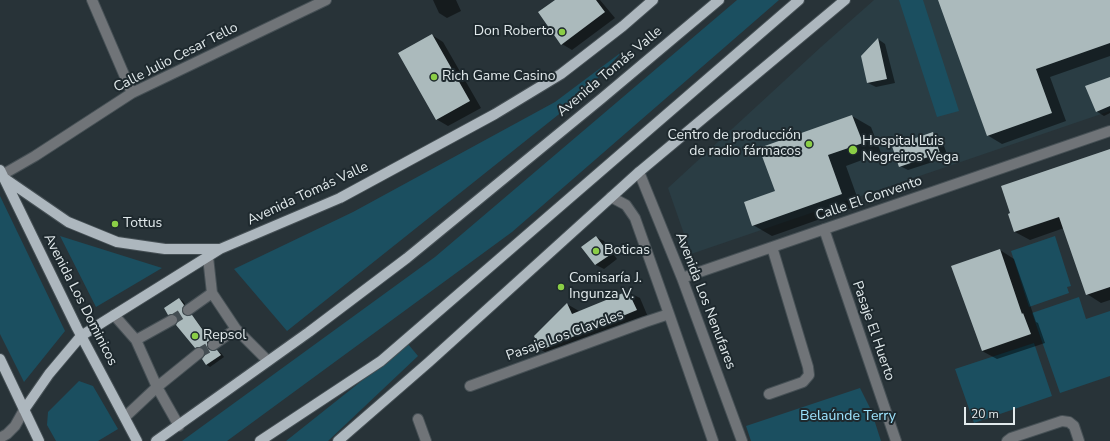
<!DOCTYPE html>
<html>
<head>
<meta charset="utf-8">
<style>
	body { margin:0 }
	#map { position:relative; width:1110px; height:441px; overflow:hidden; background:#283338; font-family:"Nunito Sans",sans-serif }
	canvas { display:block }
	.scale { position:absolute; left:964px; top:407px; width:51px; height:18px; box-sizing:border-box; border:2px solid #e2eaec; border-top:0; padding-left:5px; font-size:12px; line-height:14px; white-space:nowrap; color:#e2eaec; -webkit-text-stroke:3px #1e292e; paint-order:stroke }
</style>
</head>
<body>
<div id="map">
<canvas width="1110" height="441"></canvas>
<div class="scale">20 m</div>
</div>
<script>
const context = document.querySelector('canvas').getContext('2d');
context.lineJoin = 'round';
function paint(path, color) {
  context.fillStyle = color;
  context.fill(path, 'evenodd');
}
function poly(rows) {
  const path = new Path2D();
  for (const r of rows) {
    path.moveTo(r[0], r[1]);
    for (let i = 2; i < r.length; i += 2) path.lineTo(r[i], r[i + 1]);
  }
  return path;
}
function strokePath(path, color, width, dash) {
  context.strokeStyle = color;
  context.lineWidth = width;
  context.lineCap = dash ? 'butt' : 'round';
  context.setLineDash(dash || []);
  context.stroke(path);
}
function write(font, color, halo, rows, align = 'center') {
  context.font = font + ' "Nunito Sans",sans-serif';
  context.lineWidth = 4;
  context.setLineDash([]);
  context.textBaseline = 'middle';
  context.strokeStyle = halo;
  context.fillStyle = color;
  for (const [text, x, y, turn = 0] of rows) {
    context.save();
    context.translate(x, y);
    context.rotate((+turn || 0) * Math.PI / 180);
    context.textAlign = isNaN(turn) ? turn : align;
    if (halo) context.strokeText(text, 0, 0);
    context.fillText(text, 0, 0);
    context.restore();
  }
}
paint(poly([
	[874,0,1110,0,1110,111,691,254,668,188,821,47]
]), '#2a3d44');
paint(poly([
	[737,0,779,0,512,232,227,441,182,441,435,257],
	[899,0,923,0,959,111,937,117],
	[623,51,578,99,287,331,234,269,353,212,555,102],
	[0,196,65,331,24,382,0,334],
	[60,236,162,268,96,307],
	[1055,236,1071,286,1067,287,1069,293,1029,307,1011,251],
	[1079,297,1086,319,1110,311,1110,376,1060,393,1032,313],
	[1034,343,1052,396,974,423,955,369],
	[408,344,418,356,328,441,286,441],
	[79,381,93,386,118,429,98,441,56,441,47,425,48,412],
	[860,388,871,410,881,441,751,441,746,426]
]), '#1b4f60');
paint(poly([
	[433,0,456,0,461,11,447,18,439,13],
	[556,0,600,0,615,18,572,50,562,44],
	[939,0,1110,0,1110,56,1050,77,1066,121,1002,144,987,135],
	[432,35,443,42,481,108,448,126,436,119],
	[878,39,885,44,895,83,876,87,868,83],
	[1110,78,1110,113,1104,116,1096,111],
	[852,116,871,127,881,153,846,166,860,205,772,236,753,225,776,191],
	[933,133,941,138,948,157,908,170,900,166],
	[1110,150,1110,300,1101,303,1087,294,1064,228,1030,240,1015,232,1009,214],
	[596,237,604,241,617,259,604,269,596,265,583,247],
	[1000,250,1014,259,1036,322,1038,323,1045,343,997,359,982,351],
	[628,292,640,298,648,317,553,356,541,350,567,304,579,311,579,312],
	[179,299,183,301,187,307,185,313,186,317,192,316,195,319,213,342,210,348,211,352,217,351,221,353,224,357,210,367,207,365,203,359,206,355,205,348,203,348,199,350,195,347,177,315,173,316,169,314]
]), '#0007');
paint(poly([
	[555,0,596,0,605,12,561,45,538,12],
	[938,0,1110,0,1110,43,1036,69,1052,113,987,136],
	[432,34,470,101,436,120,398,53],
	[878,38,887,79,867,83,861,56],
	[1110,77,1110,106,1096,112,1085,86],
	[852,115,863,143,828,155,842,194,752,226,744,202,775,191,759,148],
	[933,132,940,153,899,167,892,146],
	[1110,149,1110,287,1086,295,1059,217,1014,232,1008,214,1010,213,1001,186],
	[596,236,610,255,595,265,581,247],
	[1000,249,1022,314,1023,313,1031,334,982,351,951,266],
	[628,291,637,310,541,350,534,336,567,303,572,314],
	[179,298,184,305,182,310,183,314,188,316,192,315,210,340,207,342,207,345,208,349,213,351,217,350,221,355,206,365,202,359,205,355,204,349,202,347,198,347,195,348,176,325,178,320,177,317,172,314,168,315,164,308]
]), '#abbabc');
strokePath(poly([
	[172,320,188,310],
	[199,353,213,345]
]), '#444e53', 10, [10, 5]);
const minor = poly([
	[92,0,132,93],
	[639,172,682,278,742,441],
	[2,175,35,156,132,93,326,0],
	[611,197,626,205,635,218,669,314,713,441],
	[824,229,896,441],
	[682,278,1110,131],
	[212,293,236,329,268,361],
	[188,310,212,293,208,257],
	[114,315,136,340,157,387,179,426],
	[136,340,172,320],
	[213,345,236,329],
	[470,386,645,322,669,314],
	[769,394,803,382,809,375,808,367,772,247],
	[125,417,157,387,199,353],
	[418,419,426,441],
	[0,438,7,434,15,426,24,410],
	[1007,441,1011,438,1062,421,1069,422,1074,426,1079,441]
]);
const major = poly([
	[0,170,77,328,137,441],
	[4,178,68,222,117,242,165,249,220,249],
	[0,359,39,441],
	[24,410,49,374,81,336,103,322,220,249,340,198,495,114,561,74,623,26,653,0],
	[156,441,309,332,407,258,601,99,719,0],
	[260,441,381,361,799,0],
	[338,441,429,362,639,172,845,0]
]);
strokePath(minor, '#465055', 12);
strokePath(major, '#465055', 12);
strokePath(minor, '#707478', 10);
strokePath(major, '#adb7be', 10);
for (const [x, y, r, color] of [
	[562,32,4,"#8bce46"],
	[434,77,4,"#8bce46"],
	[809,144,4,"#8bce46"],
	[853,150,5,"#8bce46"],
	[115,224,4,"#8bce46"],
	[596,251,4,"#8bce46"],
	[561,287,4,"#8bce46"],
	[195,336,4,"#8bce46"]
]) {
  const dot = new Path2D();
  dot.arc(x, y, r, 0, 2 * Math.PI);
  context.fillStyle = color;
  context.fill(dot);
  strokePath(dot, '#1e292e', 1.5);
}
write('14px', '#e2eaec', '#1e292e', [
	["Don Roberto",554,32,"right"],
	["Rich Game Casino",442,77],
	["Centro de producción",801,136,"right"],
	["de radio fármacos",801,152,"right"],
	["Hospital Luis",862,142],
	["Negreiros Vega",862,158],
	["Tottus",123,224],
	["Boticas",604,251],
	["Comisaría J.",569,279],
	["Ingunza V.",569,295],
	["Repsol",203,336]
], 'left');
write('14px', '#e2eaec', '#1e292e', [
	["Calle Julio Cesar Tello",176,58,-27],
	["Avenida Tomás Valle",610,72,-40],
	["Avenida Tomás Valle",308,194,-25],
	["Calle El Convento",869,199,-19],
	["Avenida Los Dominicos",80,300,63],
	["Avenida Los Nenufares",705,301,69],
	["Pasaje El Huerto",873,331,71],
	["Pasaje Los Claveles",565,336,-20]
]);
write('14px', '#9ee4fe', '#1e292e', [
	["Belaúnde Terry",848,417]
]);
</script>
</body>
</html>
